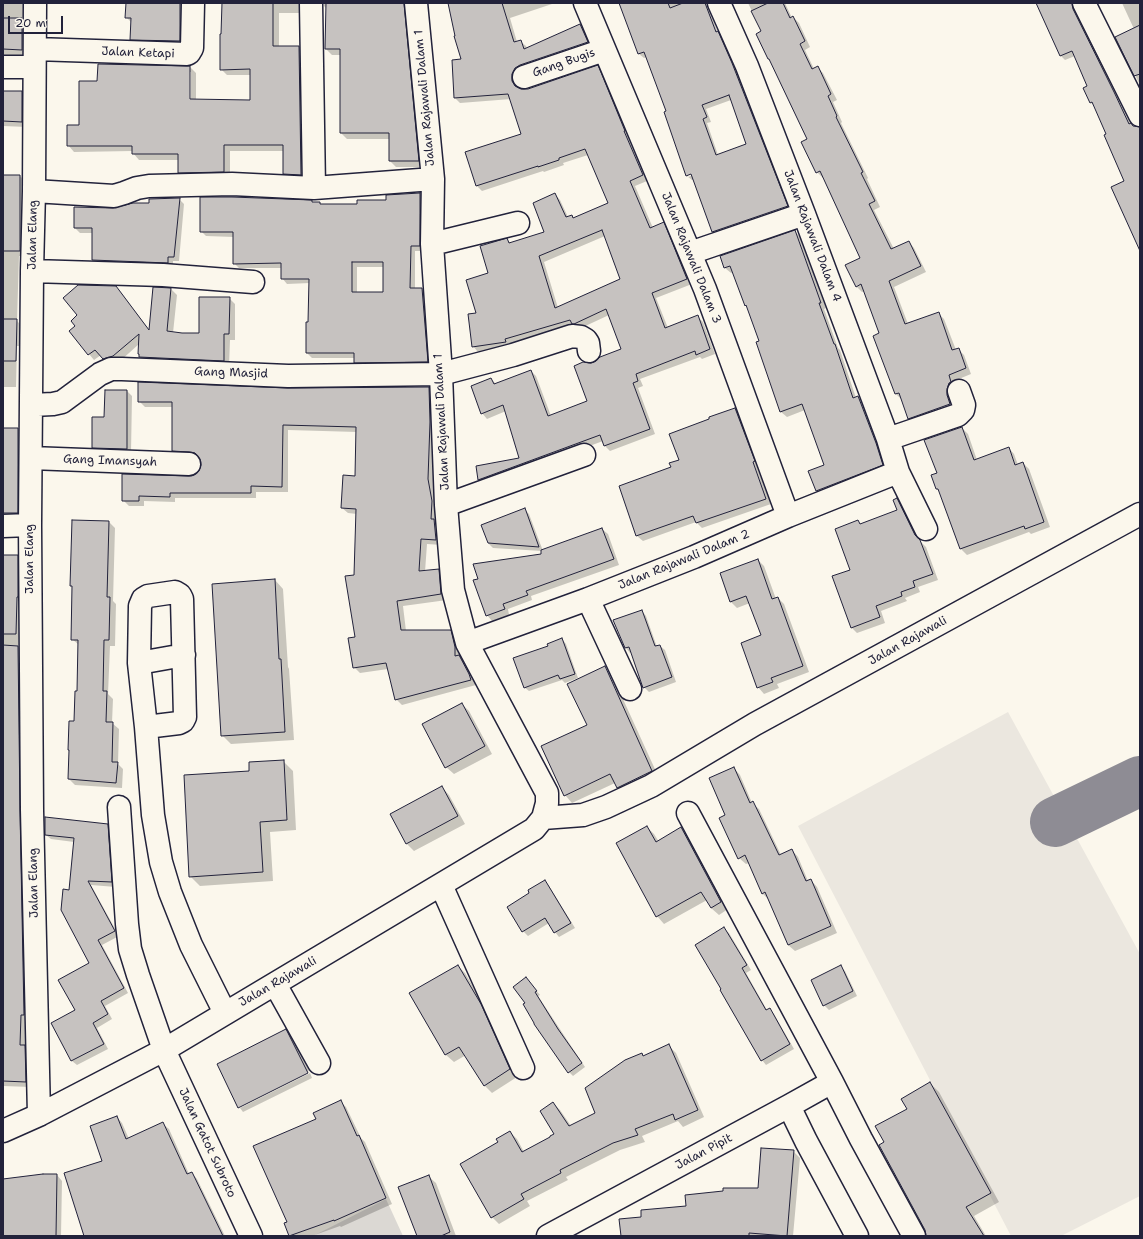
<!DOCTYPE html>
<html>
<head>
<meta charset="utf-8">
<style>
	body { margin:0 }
	#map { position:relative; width:1143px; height:1239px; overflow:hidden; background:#fbf7ec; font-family:"Shantell Sans",sans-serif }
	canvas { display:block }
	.frame { position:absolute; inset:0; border:4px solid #22223b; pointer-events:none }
	.scale { position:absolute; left:8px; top:16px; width:55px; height:18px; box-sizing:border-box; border:2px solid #22223b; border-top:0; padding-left:5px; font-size:12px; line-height:14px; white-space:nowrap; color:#22223b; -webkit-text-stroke:3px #fbf7ec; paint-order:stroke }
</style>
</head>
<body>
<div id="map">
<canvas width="1143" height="1239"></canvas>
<div class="frame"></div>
<div class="scale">20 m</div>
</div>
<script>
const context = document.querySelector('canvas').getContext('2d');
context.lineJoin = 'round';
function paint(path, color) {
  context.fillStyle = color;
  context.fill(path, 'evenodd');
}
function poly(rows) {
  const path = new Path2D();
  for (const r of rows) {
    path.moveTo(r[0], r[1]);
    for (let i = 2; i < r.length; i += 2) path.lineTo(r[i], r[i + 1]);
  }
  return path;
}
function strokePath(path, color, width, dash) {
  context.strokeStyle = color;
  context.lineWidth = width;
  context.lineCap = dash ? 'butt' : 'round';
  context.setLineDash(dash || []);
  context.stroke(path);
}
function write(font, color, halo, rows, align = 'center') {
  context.font = font + ' "Shantell Sans",sans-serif';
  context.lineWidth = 4;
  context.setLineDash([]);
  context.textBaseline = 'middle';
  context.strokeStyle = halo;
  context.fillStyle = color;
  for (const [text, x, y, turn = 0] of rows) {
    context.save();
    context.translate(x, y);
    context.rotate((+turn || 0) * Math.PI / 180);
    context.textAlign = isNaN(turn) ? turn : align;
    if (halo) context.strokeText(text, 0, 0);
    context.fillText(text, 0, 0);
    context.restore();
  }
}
paint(poly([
	[1008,712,1140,954,1140,1196,1061,1236,1011,1236,798,826]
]), '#ebe7df');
paint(poly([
	[386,1199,403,1236,313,1236]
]), '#dbd8d3');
paint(poly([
	[3,3,30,3,28,55,3,55],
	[127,3,184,3,184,46,136,44,131,39,131,22,126,17],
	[223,3,306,3,304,13,279,13,279,47,299,47,305,53,307,181,290,180,284,174,284,151,230,151,230,177,185,178,179,172,179,160,139,160,133,153,133,151,74,152,68,145,80,126,98,82,190,67,196,73,196,100,251,101,251,75,227,75,221,69],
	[189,72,191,72,191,104,189,104],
	[324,3,411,3,424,167,396,167,390,161,390,139,347,139,341,133,341,55,332,55,326,49,326,8,324,6],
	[449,3,555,3,510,18,517,42,520,41,526,46,527,49,580,25,585,30,592,48,517,80,517,88,521,90,528,90,597,66,603,72,630,136,628,137,647,181,635,186,653,228,663,224,669,229,692,284,656,298,668,328,697,316,703,322,715,354,702,359,700,357,640,379,643,386,638,388,655,434,610,451,605,446,603,441,485,485,479,479,520,458,506,411,487,419,482,413,491,379,496,384,531,371,536,376,551,416,588,402,591,364,622,349,609,315,579,329,578,329,574,325,510,344,511,347,478,352,473,346,477,314,489,274,507,240,511,243,546,233,555,194,560,200,568,217,571,216,574,218,609,203,588,155,563,163,564,165,544,172,543,171,482,191,477,186,522,135,511,99,460,103,455,98,462,60,456,36],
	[605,236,621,279,558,308,544,262],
	[621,3,707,3,718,33,722,37,736,69,792,211,717,236,713,232,694,180,692,180,687,176,666,113,667,112,647,57,644,58,639,54],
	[731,100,747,145,718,155,707,123,711,122,706,109],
	[696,172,696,174,688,177,688,175],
	[748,3,785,3,792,18,793,17,799,23,810,47,805,50,814,69,817,67,823,73,837,100,833,102,842,122,841,123,868,178,867,179,880,207,874,210,894,249,909,242,914,248,926,272,894,287,908,324,938,313,944,319,956,350,958,349,964,355,971,374,954,381,957,388,956,410,915,424,909,418,902,400,896,394,874,336,881,334,865,291,862,292,857,287,861,258,824,178,823,178,817,172,809,140,771,62,769,59,762,32],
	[1036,3,1077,3,1076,8,1077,14,1133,126,1140,128,1140,248,1125,182,1096,107,1091,103,1089,86,1075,56,1065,60,1061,56,1039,8],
	[1122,3,1140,3,1140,85,1116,37,1134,29],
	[3,92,22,92,27,98,27,127,3,126],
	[3,176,20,176,26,182,25,256,19,256,17,321,22,326,21,346,17,346,16,387,3,387],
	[420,194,425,199,424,251,415,251,415,289,422,289,427,294,432,366,360,367,355,362,355,358,312,358,307,353,309,323,310,283,287,284,282,278,282,268,239,268,234,263,234,237,206,236,201,231,313,203,320,203,322,205,358,205,387,201],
	[357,267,384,267,384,293,357,293],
	[179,199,184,204,179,261,173,261,173,267,98,265,93,260,93,233,80,233,75,228,114,209],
	[795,231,800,237,826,308,824,309,838,348,840,350,856,398,858,397,864,402,887,470,822,496,817,491,810,471,826,465,805,410,787,417,781,412,757,342,760,341,748,307,746,305,734,272,731,273,725,268,721,257],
	[171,289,177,295,173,333,200,334,229,298,235,304,235,340,230,340,229,366,145,362,140,357,139,354,139,344,119,362,109,364,101,355,94,360,89,354,121,293,150,331],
	[429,388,434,394,436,429,433,485,442,545,427,544,425,572,438,570,444,576,447,600,403,606,406,631,450,631,456,637,461,653,461,658,465,662,475,681,476,685,402,705,396,699,388,669,360,673,354,667,356,638,355,575,357,514,348,513,342,508,356,477,357,432,288,430,288,492,256,492,256,498,175,498,175,502,144,501,144,506,129,506,123,500,195,476,200,472,202,465,201,458,196,457,179,456,173,450,173,407,145,407,139,401,288,390],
	[127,391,132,396,131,453,97,452,93,447,105,418],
	[735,409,740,414,759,467,757,467,771,504,702,528,696,522,643,541,637,536,620,487,672,468],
	[962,428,968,434,977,460,1009,448,1014,454,1018,465,1023,463,1029,469,1050,527,1031,534,1029,532,967,555,961,549,940,492,937,489,938,474],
	[3,429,18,429,23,435,23,518,3,520],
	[897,499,902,505,920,541,926,547,938,580,918,587,920,592,905,598,907,601,881,611,885,623,857,633,852,628,852,570,858,521,861,525,898,511],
	[524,509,529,514,543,551,602,529,608,534,619,565,531,596,532,600,508,609,509,615,492,621,487,615,542,555,542,551,493,548,488,543],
	[109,522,115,528,113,601,116,604,115,646,110,646,108,694,113,699,112,723,119,729,118,764,123,769,122,788,75,785,69,779,78,692,79,645,72,639,73,587,71,586],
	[3,556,17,556,23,562,25,1047,30,1052,31,1087,3,1086],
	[758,560,764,566,776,599,778,598,784,604,809,672,777,684,779,688,764,694,758,687,762,636,750,603,737,608,731,602,721,574],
	[275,580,283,589,288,667,289,669,294,740,231,744,222,735],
	[642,611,646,616,657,647,660,646,665,650,676,682,649,692,644,687,632,652,630,653,626,648],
	[562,639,566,644,578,678,565,683,562,680,529,691,524,687,549,646],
	[605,668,612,675,659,778,625,795,617,788,615,783,572,803,565,795,588,726],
	[462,704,469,711,492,754,454,774,446,767],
	[283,761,293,771,296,830,270,832,273,881,200,886,190,876,250,772],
	[734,768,740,775,752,803,759,809,781,855,792,850,798,857,808,881,811,880,817,887,837,933,795,951,788,945,769,900,762,893,749,863,746,864,739,858,726,815],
	[442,787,449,795,465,824,414,851,407,844,391,814],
	[107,824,112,829,116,887,91,885,119,936,102,945,128,993,105,1006,112,1019,97,1028,108,1049,77,1065,72,1061,52,1023,76,1010,91,963,70,891,74,842,51,839,46,835],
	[647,827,654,834,659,842,681,828,688,836,728,909,719,915,711,908,707,900,664,924,657,916],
	[544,881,549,886,575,928,559,937,555,932,549,923,528,936,523,931,531,894],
	[724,929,729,933,751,970,746,973,767,1010,770,1009,774,1014,794,1049,766,1065,762,1060,723,989],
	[458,966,465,973,488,1012,517,1077,492,1093,484,1085,466,1055,454,1062,446,1055,411,994],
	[841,967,845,971,857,996,829,1010,824,1005],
	[526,978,540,995,538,996,585,1067,573,1076,569,1072,526,1003],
	[286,1031,291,1035,309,1071,239,1106,239,1108,218,1065],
	[669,1046,676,1053,704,1117,683,1127,678,1121,642,1136,645,1142,620,1150,566,1177,568,1180,527,1201,530,1206,499,1224,492,1217,499,1143,510,1132,517,1139,524,1152,556,1134,553,1103,560,1110,571,1126,596,1113,644,1057],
	[310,1073,312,1078,243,1112,240,1108],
	[930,1083,939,1092,999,1202,974,1216,986,1236,927,1236,926,1230,885,1143,908,1110],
	[340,1101,346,1107,361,1138,365,1142,392,1204,341,1227,340,1226,312,1236,290,1236,289,1222],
	[117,1117,122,1123,129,1139,163,1124,169,1129,189,1174,192,1173,197,1179,225,1236,85,1236,103,1162],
	[793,1151,800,1158,793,1236,622,1236,642,1218,759,1189],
	[57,1175,62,1181,61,1236,3,1236,3,1180],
	[428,1176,436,1183,456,1236,418,1236]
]), '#0003');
strokePath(poly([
	[1055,822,1140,781]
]), '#8e8c94', 50);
const building = poly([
	[126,3,180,3,180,41,130,40,131,18,125,18,126,3],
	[222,3,273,3,273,46,299,46,301,175,283,174,283,145,224,145,224,172,178,173,178,154,132,154,132,146,67,146,67,125,79,125,79,81,97,81,98,64,187,66,190,66,190,99,250,100,250,69,220,70,220,34,221,34,222,3],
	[326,3,404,3,419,161,389,161,389,133,340,133,340,49,325,49,326,3],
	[448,3,502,3,514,42,521,40,524,49,580,24,588,42,520,65,515,68,512,74,512,81,515,86,521,89,528,89,598,65,625,131,624,131,643,175,630,181,650,228,664,222,687,279,652,293,665,328,698,315,710,349,696,355,695,351,636,374,638,381,633,383,650,429,604,446,600,435,478,480,476,466,519,458,503,405,481,414,471,386,491,378,494,384,531,370,548,416,587,401,574,366,583,362,591,363,596,361,600,357,621,349,606,309,574,324,572,324,570,320,505,339,506,342,472,347,468,314,476,313,466,280,488,273,480,246,507,238,509,243,544,232,533,203,555,193,566,217,572,215,573,218,608,203,585,149,559,158,559,160,538,167,538,166,476,186,465,152,521,134,508,94,454,98,452,60,461,59,454,36,455,36,448,3],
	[602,230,620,279,555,308,539,256,602,230],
	[619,3,668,3,670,8,683,3,705,3,716,32,718,31,732,63,788,206,712,232,691,174,686,176,664,112,666,111,644,52,638,54,619,3],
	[729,95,746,144,716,155,703,119,707,117,702,105,729,95],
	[768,3,783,3,790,18,793,16,805,41,800,44,812,69,818,66,831,94,828,96,837,116,836,117,863,172,861,173,875,201,869,204,891,249,909,241,921,266,889,281,905,324,939,312,952,350,959,348,966,368,949,375,951,382,949,383,947,389,947,395,950,404,908,419,899,393,895,394,873,336,879,333,861,284,856,287,845,265,860,258,820,171,816,173,801,142,807,139,769,59,768,59,756,34,761,31,751,11,768,3],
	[1036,3,1072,3,1073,9,1114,92,1129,124,1131,123,1133,126,1140,127,1140,251,1111,187,1124,181,1104,135,1106,134,1092,102,1090,103,1083,88,1087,86,1072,51,1060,56,1036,3],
	[3,18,22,18,22,50,3,49,3,18],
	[1140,25,1140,74,1134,76,1115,37,1140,25],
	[3,91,22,91,22,122,3,121,3,91],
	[3,175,20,175,20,251,3,251,3,175],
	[420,193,420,246,411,246,410,288,422,288,428,362,354,363,354,353,306,353,306,322,308,322,309,279,281,279,281,263,233,264,233,232,200,232,200,197,232,197,312,200,312,202,320,202,320,204,357,204,357,200,386,200,386,195,420,193],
	[352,262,383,262,383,292,352,292,352,262],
	[180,198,174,257,168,257,168,263,92,260,92,228,74,228,74,207,113,208,133,203,149,203,149,199,180,198],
	[795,230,821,303,819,303,834,344,835,344,853,398,858,396,876,443,883,465,816,491,808,471,824,465,802,404,780,412,756,342,759,341,746,305,745,306,730,266,724,268,720,256,795,230],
	[78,285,116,286,149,330,153,287,171,288,167,331,182,333,199,333,199,297,230,297,229,334,224,334,224,361,139,357,139,354,138,354,139,334,113,356,103,359,95,350,88,355,69,331,75,326,71,321,77,315,63,298,78,285],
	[3,319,17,319,16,361,3,361,3,319],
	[138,382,288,388,429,387,430,422,428,479,432,501,431,519,434,519,436,540,421,539,419,571,439,569,441,594,397,601,401,630,451,630,455,647,455,656,459,655,469,674,471,680,395,700,386,663,353,668,348,638,355,637,345,576,354,575,356,509,341,508,343,475,355,476,356,427,283,425,282,487,251,486,251,493,170,493,170,497,139,496,139,501,122,501,122,474,189,476,194,475,199,471,201,465,200,459,195,453,189,452,172,451,172,402,138,402,138,382],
	[105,390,127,390,127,449,92,448,92,417,104,417,105,390],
	[735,408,755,461,753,462,766,499,696,523,693,516,636,536,619,486,671,467,669,463,679,460,669,434,709,419,709,417,735,408],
	[962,427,974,460,1009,447,1015,465,1023,462,1044,522,1025,529,1024,526,960,549,938,489,936,489,931,475,937,473,924,440,962,427],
	[3,428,18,428,18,513,3,513,3,428],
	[897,498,915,535,920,540,933,574,913,581,915,587,901,592,902,596,876,606,880,617,851,628,832,576,850,570,835,529,858,520,860,524,897,510,893,500,897,498],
	[525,508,539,547,488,543,481,525,525,508],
	[72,520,109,521,107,597,110,597,109,640,104,640,103,691,107,691,106,722,113,722,112,762,118,762,116,783,68,779,69,750,68,750,69,721,74,721,75,691,77,691,78,640,71,640,72,586,70,586,72,520],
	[602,528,614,559,526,591,528,595,503,604,505,609,486,616,473,580,478,579,473,564,541,554,541,550,602,528],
	[3,555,18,555,18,597,17,597,16,634,3,634,3,555],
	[758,559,772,599,778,597,803,666,771,678,773,682,757,688,741,643,761,635,746,596,730,602,720,573,758,559],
	[275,579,279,659,281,659,285,732,221,736,212,584,275,579],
	[642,610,655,646,660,645,672,677,643,688,629,647,625,648,613,620,642,610],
	[562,638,575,674,560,679,558,675,524,688,513,658,548,646,547,644,562,638],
	[3,645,18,646,20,810,24,1015,21,1015,20,1045,25,1045,26,1082,3,1081,3,645],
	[605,666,652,771,617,788,610,774,564,796,541,746,587,725,567,684,605,666],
	[462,703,485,746,445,768,422,724,462,703],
	[284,760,287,820,260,822,263,872,189,877,184,775,249,771,249,762,284,760],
	[734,767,750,803,753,801,779,855,792,849,806,881,811,879,831,926,788,945,765,892,762,894,745,855,738,859,719,818,725,815,709,778,734,767],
	[442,786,458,816,406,844,390,814,442,786],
	[45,817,108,824,112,882,88,881,115,931,98,940,124,988,101,1001,108,1014,93,1023,104,1044,71,1061,51,1023,75,1010,58,980,89,963,61,910,63,889,69,890,74,838,45,835,45,817],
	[647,826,656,842,681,827,721,902,711,908,701,892,656,917,616,843,647,826],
	[545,880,571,923,554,933,545,918,522,932,507,907,529,893,528,890,545,880],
	[724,927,747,965,742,968,766,1010,770,1008,790,1044,761,1061,720,990,721,989,695,945,724,927],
	[458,965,481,1004,510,1069,484,1086,459,1047,445,1055,409,993,458,965],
	[841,965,853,991,823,1006,811,980,841,965],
	[526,977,537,991,535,992,558,1029,582,1063,568,1073,534,1024,534,1023,523,1004,525,1003,513,987,526,977],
	[286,1029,308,1073,238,1108,217,1064,286,1029],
	[669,1044,698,1110,675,1120,673,1114,635,1129,638,1135,613,1143,560,1170,561,1173,521,1194,524,1199,491,1218,460,1164,498,1142,496,1139,510,1131,522,1152,550,1137,550,1136,554,1134,540,1111,553,1102,569,1126,595,1113,585,1088,625,1060,642,1053,643,1056,669,1044],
	[930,1082,991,1193,966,1207,984,1236,926,1236,925,1230,879,1145,884,1142,875,1126,907,1109,901,1099,930,1082],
	[341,1100,357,1136,359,1135,386,1198,334,1221,334,1220,289,1236,284,1223,287,1222,253,1146,316,1119,313,1113,341,1100],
	[117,1116,126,1139,163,1122,187,1174,192,1172,223,1236,84,1236,64,1173,102,1161,90,1126,117,1116],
	[761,1148,794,1150,787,1236,749,1233,749,1236,621,1236,619,1219,641,1217,641,1210,686,1206,685,1195,723,1191,723,1188,758,1188,761,1148],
	[43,1174,57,1174,56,1236,3,1236,3,1179,43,1174],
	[429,1175,450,1232,441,1236,417,1236,398,1187,429,1175]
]);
paint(building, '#c6c2c0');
strokePath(building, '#22223b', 1);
const minor = poly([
	[35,3,34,191,32,271,30,525,32,810,39,1115],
	[311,3,314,188],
	[585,3,705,289,788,516],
	[719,3,747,66,804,214,888,439,898,472,926,529],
	[1084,3,1140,115],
	[35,49,187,54,189,53,192,48,193,3],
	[3,67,34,67],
	[524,77,604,50],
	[34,191,114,196,124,193,137,188,149,186,232,184,314,188,433,179],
	[432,244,518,223],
	[690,253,804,214],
	[32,271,163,275,253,282],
	[32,405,53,404,62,402,100,374,111,369,122,369,288,376,441,374,513,355,572,336,581,337,586,340,588,343,589,351],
	[888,439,958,415,963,410,964,405,959,391],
	[31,458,189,464],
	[446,505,584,455],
	[3,526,30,525],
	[588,599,630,689],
	[467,643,588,599,694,557,788,516,898,472],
	[139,663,184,655],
	[146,727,179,723,183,721,185,717,182,599,180,595,175,592,148,596,143,599,140,606,139,663,146,727,153,815,161,862,170,892,191,945,225,1013],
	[119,807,127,924,130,949,138,975,164,1050,251,1236],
	[688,813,832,1082,861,1139,914,1236],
	[543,818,583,815,606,807,651,786,755,724,1140,514],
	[441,885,523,1068],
	[275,984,319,1063],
	[789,1106,806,1141,857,1236],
	[3,1131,39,1115,164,1050,534,829,543,818,547,803,547,793,467,643,453,590,446,505,441,374,432,244,433,179,416,3],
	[548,1236,789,1106,832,1082]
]);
strokePath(minor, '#22223b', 25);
strokePath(minor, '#fbf7ec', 22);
write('12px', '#22223b', '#fbf7ec', [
	["Jalan Ketapi",138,53,2],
	["Gang Bugis",564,63,-19],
	["Jalan Rajawali Dalam 1",425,98,-95],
	["Jalan Elang",33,235,-89],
	["Jalan Rajawali Dalam 4",812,236,69],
	["Jalan Rajawali Dalam 3",691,258,68],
	["Gang Masjid",231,373,2],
	["Jalan Rajawali Dalam 1",442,422,-93],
	["Gang Imansyah",110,461,2],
	["Jalan Elang",30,559,-90],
	["Jalan Rajawali Dalam 2",684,560,-22],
	["Jalan Rajawali",908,641,-29],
	["Jalan Elang",34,883,-91],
	["Jalan Rajawali",278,982,-30],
	["Jalan Gatot Subroto",207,1143,65],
	["Jalan Pipit",704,1152,-28]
]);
</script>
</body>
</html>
